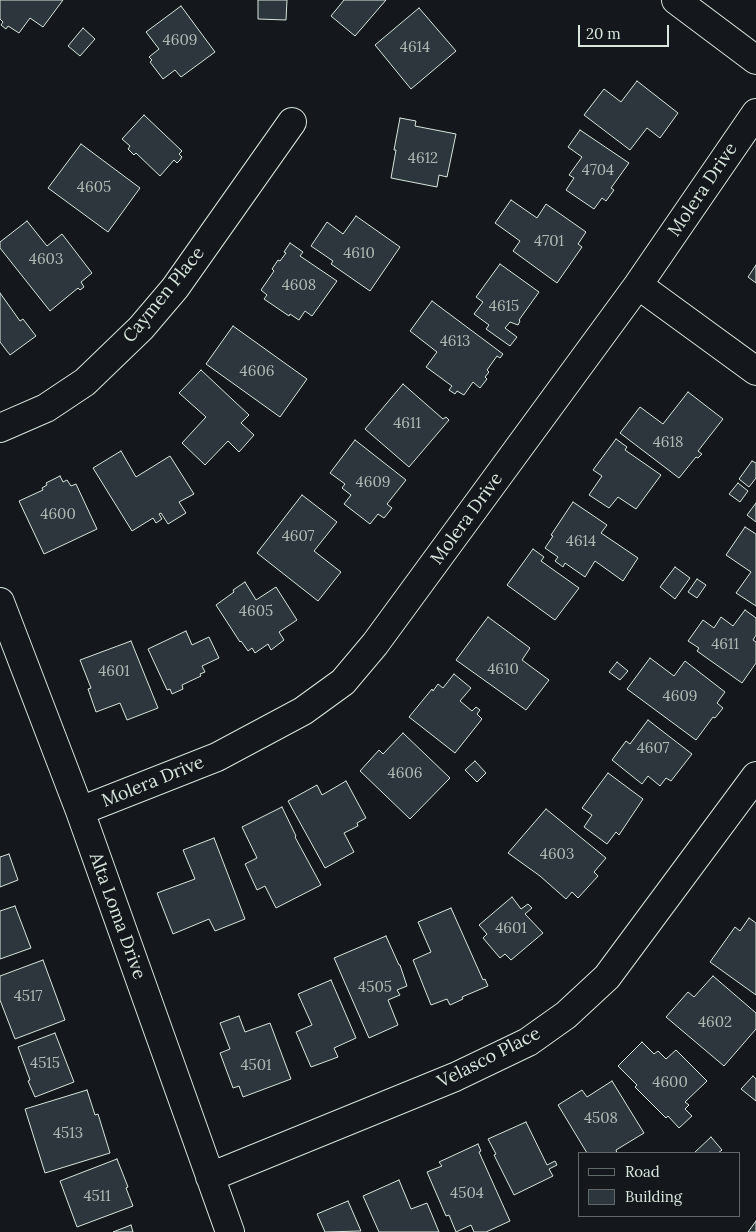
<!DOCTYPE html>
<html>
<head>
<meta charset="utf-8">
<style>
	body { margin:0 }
	#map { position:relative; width:756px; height:1232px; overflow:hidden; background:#14181c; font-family:Lora,serif }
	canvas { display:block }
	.legend { position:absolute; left:578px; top:1152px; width:162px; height:65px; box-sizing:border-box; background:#14181c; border:1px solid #626a69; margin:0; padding:6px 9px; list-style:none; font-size:15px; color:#d8e6dc }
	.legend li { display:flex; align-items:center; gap:10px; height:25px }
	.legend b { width:25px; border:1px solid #626a69 }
	.scale { position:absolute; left:578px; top:25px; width:91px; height:22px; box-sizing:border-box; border:2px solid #d8e6dc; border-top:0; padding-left:6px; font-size:15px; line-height:18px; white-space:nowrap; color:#d8e6dc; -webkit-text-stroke:4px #14181c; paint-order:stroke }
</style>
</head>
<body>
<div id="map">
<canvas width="756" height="1232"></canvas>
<ul class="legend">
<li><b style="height:6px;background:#14181c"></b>Road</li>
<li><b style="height:14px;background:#2c363c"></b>Building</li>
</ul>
<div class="scale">20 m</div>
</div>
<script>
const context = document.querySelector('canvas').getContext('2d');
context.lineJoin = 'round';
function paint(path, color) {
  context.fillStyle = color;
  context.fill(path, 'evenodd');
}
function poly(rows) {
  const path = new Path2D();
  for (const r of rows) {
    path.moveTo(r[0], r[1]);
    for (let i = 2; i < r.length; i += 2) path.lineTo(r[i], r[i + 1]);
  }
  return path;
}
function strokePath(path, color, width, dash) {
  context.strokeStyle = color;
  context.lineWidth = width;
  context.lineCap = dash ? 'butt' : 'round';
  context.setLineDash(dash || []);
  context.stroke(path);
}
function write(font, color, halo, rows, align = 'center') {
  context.font = font + ' Lora,serif';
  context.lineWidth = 4;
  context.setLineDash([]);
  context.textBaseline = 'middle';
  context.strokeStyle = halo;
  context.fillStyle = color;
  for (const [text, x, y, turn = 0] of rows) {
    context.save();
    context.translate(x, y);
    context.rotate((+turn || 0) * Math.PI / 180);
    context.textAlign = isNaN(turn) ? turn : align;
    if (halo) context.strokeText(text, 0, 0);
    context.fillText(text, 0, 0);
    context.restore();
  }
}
const building = poly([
	[0,0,63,0,43,27,30,18,19,33,8,26,6,29,1,25,3,22,0,19,0,0],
	[258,0,287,0,286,20,258,19,258,0],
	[344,0,386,0,355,36,331,16,344,0],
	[181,6,215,52,181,77,175,70,163,79,150,62,152,60,149,57,159,49,146,32,181,6],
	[419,8,456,51,411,89,375,45,419,8],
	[83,28,95,39,80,56,68,46,83,28],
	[637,81,678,113,660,138,647,128,630,150,584,115,604,89,621,102,637,81],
	[144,115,182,151,179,154,182,157,180,160,177,163,174,160,160,176,136,153,134,155,128,149,130,146,122,139,144,115],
	[400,118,416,121,415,126,456,134,447,177,439,175,437,187,391,178,396,150,394,150,400,118],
	[580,130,629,163,611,188,614,190,606,201,602,198,594,209,566,190,574,178,569,175,582,157,568,147,580,130],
	[81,144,140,188,108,232,48,188,81,144],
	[511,200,537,218,546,204,586,232,578,244,582,247,557,283,513,251,520,241,495,223,511,200],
	[356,216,400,247,370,291,331,264,333,261,311,246,327,222,343,234,356,216],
	[27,221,47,246,62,234,92,273,81,282,84,287,80,290,78,288,50,311,0,248,0,242,27,221],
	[290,243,303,252,300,256,337,281,312,316,305,311,299,320,290,314,289,316,264,299,267,295,261,290,274,271,272,269,278,260,280,261,286,253,284,252,290,243],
	[500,264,539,292,519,320,520,321,518,325,510,322,505,328,517,337,510,346,486,329,489,325,474,314,483,302,476,297,500,264],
	[756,265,756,283,748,277,756,265],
	[0,293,20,321,23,319,36,336,10,355,0,342,0,293],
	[432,301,503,354,500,358,497,356,487,370,489,372,485,377,487,379,480,388,473,382,464,395,457,391,455,394,449,390,452,386,426,367,437,352,410,331,432,301],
	[233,326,307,379,280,417,206,364,233,326],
	[201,370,249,415,241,423,254,435,239,452,228,441,205,465,182,443,206,417,179,393,201,370],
	[403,384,443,419,446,417,449,420,409,467,365,429,403,384],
	[688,392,723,419,698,451,702,454,698,458,696,457,679,478,620,433,640,407,663,424,688,392],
	[616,439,627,447,625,450,661,475,636,509,618,497,609,508,589,495,602,476,593,470,616,439],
	[355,440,406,480,387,504,392,508,384,518,378,514,370,524,344,504,351,495,342,488,345,484,330,473,355,440],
	[121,451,136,477,170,456,194,494,179,502,186,513,168,524,161,513,159,514,162,519,156,523,153,518,132,531,93,468,121,451],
	[752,461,756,463,756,478,749,487,739,479,752,461],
	[60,476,63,482,67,480,71,486,76,484,97,529,44,554,19,501,43,490,42,488,47,485,46,483,60,476],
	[738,483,748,491,740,502,729,494,738,483],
	[302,495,337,522,314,551,341,572,318,601,257,553,302,495],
	[573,502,607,525,601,533,638,558,623,581,595,561,585,577,565,563,563,567,555,561,558,557,545,548,553,536,551,535,573,502],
	[756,503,756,522,747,515,756,503],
	[745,527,756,534,756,606,736,593,751,572,726,555,745,527],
	[533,549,544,557,541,561,579,588,555,620,507,585,533,549],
	[675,567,690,578,675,599,660,587,675,567],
	[697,579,706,585,697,598,688,592,697,579],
	[245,582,256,600,276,587,297,620,279,632,284,640,271,650,268,644,255,653,252,648,248,651,241,641,240,642,216,605,234,592,233,590,245,582],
	[745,610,756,618,756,635,753,640,756,642,756,663,742,683,697,651,699,648,688,641,703,620,714,628,721,617,733,626,745,610],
	[488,617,530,648,522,660,549,680,526,710,456,660,488,617],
	[186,631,192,645,209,637,219,658,202,666,205,672,200,674,201,676,182,685,183,689,172,694,170,689,167,690,148,649,186,631],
	[131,641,158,708,127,720,120,703,96,712,88,689,91,688,80,660,131,641],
	[650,658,674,676,685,661,725,692,717,703,723,708,715,718,713,717,696,740,627,689,650,658],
	[617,662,628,671,620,680,609,672,617,662],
	[454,674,471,688,460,701,472,711,476,707,480,710,477,714,482,719,455,753,409,717,432,689,433,691,438,684,443,688,454,674],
	[648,720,692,754,671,781,666,778,660,786,648,776,642,784,612,760,626,741,630,744,648,720],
	[403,733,450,778,410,819,360,771,379,750,383,754,403,733],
	[475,761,486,773,477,782,465,770,475,761],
	[608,773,643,799,619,835,616,832,607,844,584,827,592,815,582,808,608,773],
	[346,781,366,818,357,823,358,826,344,833,354,852,325,868,288,801,317,785,322,795,346,781],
	[282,807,296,836,295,837,321,885,276,908,265,886,257,890,245,864,257,858,242,827,282,807],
	[546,809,606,858,594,872,598,876,578,898,572,892,566,899,540,876,508,853,546,809],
	[214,838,245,919,215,931,209,919,173,934,157,893,195,879,183,850,214,838],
	[9,854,18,880,0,887,0,857,9,854],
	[512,897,521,909,528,904,532,908,525,914,543,933,511,960,505,954,500,958,483,938,487,934,479,925,512,897],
	[15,906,31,948,0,959,0,911,15,906],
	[451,908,483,980,485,979,488,986,462,997,463,999,450,1005,447,999,431,1005,413,960,431,952,418,922,451,908],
	[749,918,756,923,756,995,710,962,735,927,740,931,749,918],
	[386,936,399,965,400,965,407,986,397,990,400,995,388,1000,398,1025,369,1038,334,958,386,936],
	[43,960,65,1020,15,1039,0,1000,0,976,43,960],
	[713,976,756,1013,756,1029,724,1066,666,1017,688,992,694,997,713,976],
	[331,980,356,1038,334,1048,338,1057,311,1067,296,1032,312,1025,298,994,331,980],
	[239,1016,245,1032,270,1023,291,1079,243,1097,239,1086,233,1088,220,1053,230,1049,220,1023,239,1016],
	[55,1033,74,1082,35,1097,28,1081,30,1080,18,1047,55,1033],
	[642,1042,654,1054,658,1051,666,1059,676,1050,707,1081,685,1102,689,1105,685,1109,692,1116,679,1128,668,1116,666,1118,635,1087,637,1085,618,1066,642,1042],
	[753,1076,756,1079,756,1101,741,1089,753,1076],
	[612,1081,644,1133,616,1150,617,1153,587,1153,558,1105,582,1090,587,1097,612,1081],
	[87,1090,95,1115,98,1114,110,1153,45,1173,25,1109,87,1090],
	[526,1122,547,1165,555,1161,557,1165,549,1169,553,1176,514,1195,494,1155,496,1154,488,1139,526,1122],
	[711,1137,722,1150,718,1153,694,1153,711,1137],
	[478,1144,481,1151,479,1152,510,1221,486,1232,474,1232,471,1225,456,1232,449,1215,446,1216,427,1172,442,1166,439,1162,478,1144],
	[117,1159,128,1187,126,1188,133,1206,77,1227,60,1181,117,1159],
	[399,1180,411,1209,427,1203,439,1232,379,1232,363,1196,399,1180],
	[348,1201,361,1231,325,1232,317,1214,348,1201],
	[756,1221,756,1232,748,1232,756,1221],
	[131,1225,133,1232,113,1232,131,1225]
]);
paint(building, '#2c363c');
strokePath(building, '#d8e6dc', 1);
const minor = poly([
	[638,285,756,371],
	[0,428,46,408,85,382,141,328,175,288,292,122],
	[0,602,80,811,230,1232],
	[80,811,217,757,303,711,343,682,375,644,638,285,756,113],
	[210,1177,455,1077,528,1042,566,1015,607,977,756,776]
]);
const tertiary = poly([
	[676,0,756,60]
]);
strokePath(minor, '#d8e6dc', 30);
strokePath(tertiary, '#d8e6dc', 30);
strokePath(minor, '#14181c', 28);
strokePath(tertiary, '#14181c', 28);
write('15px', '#adbab4', null, [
	["4609",180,41],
	["4614",415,48],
	["4612",423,159],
	["4704",598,171],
	["4605",94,188],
	["4701",549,242],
	["4610",359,254],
	["4603",46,260],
	["4608",299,286],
	["4615",504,307],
	["4613",455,342],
	["4606",257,372],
	["4611",407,424],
	["4618",668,443],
	["4609",373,483],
	["4600",58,515],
	["4607",298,537],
	["4614",581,542],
	["4605",256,612],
	["4611",725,645],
	["4610",503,670],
	["4601",114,672],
	["4609",680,697],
	["4607",653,749],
	["4606",405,774],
	["4603",557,855],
	["4601",511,929],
	["4505",375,988],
	["4517",28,997],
	["4602",715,1023],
	["4515",45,1064],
	["4501",256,1066],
	["4600",670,1083],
	["4508",601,1119],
	["4513",68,1134],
	["4504",467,1194],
	["4511",97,1197]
]);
write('18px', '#d8e6dc', '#14181c', [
	["Molera Drive",703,190,-56],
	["Caymen Place",164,295,-51],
	["Molera Drive",467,519,-54],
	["Molera Drive",153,782,-22],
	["Alta Loma Drive",117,916,70],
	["Velasco Place",489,1058,-27]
]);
</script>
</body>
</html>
